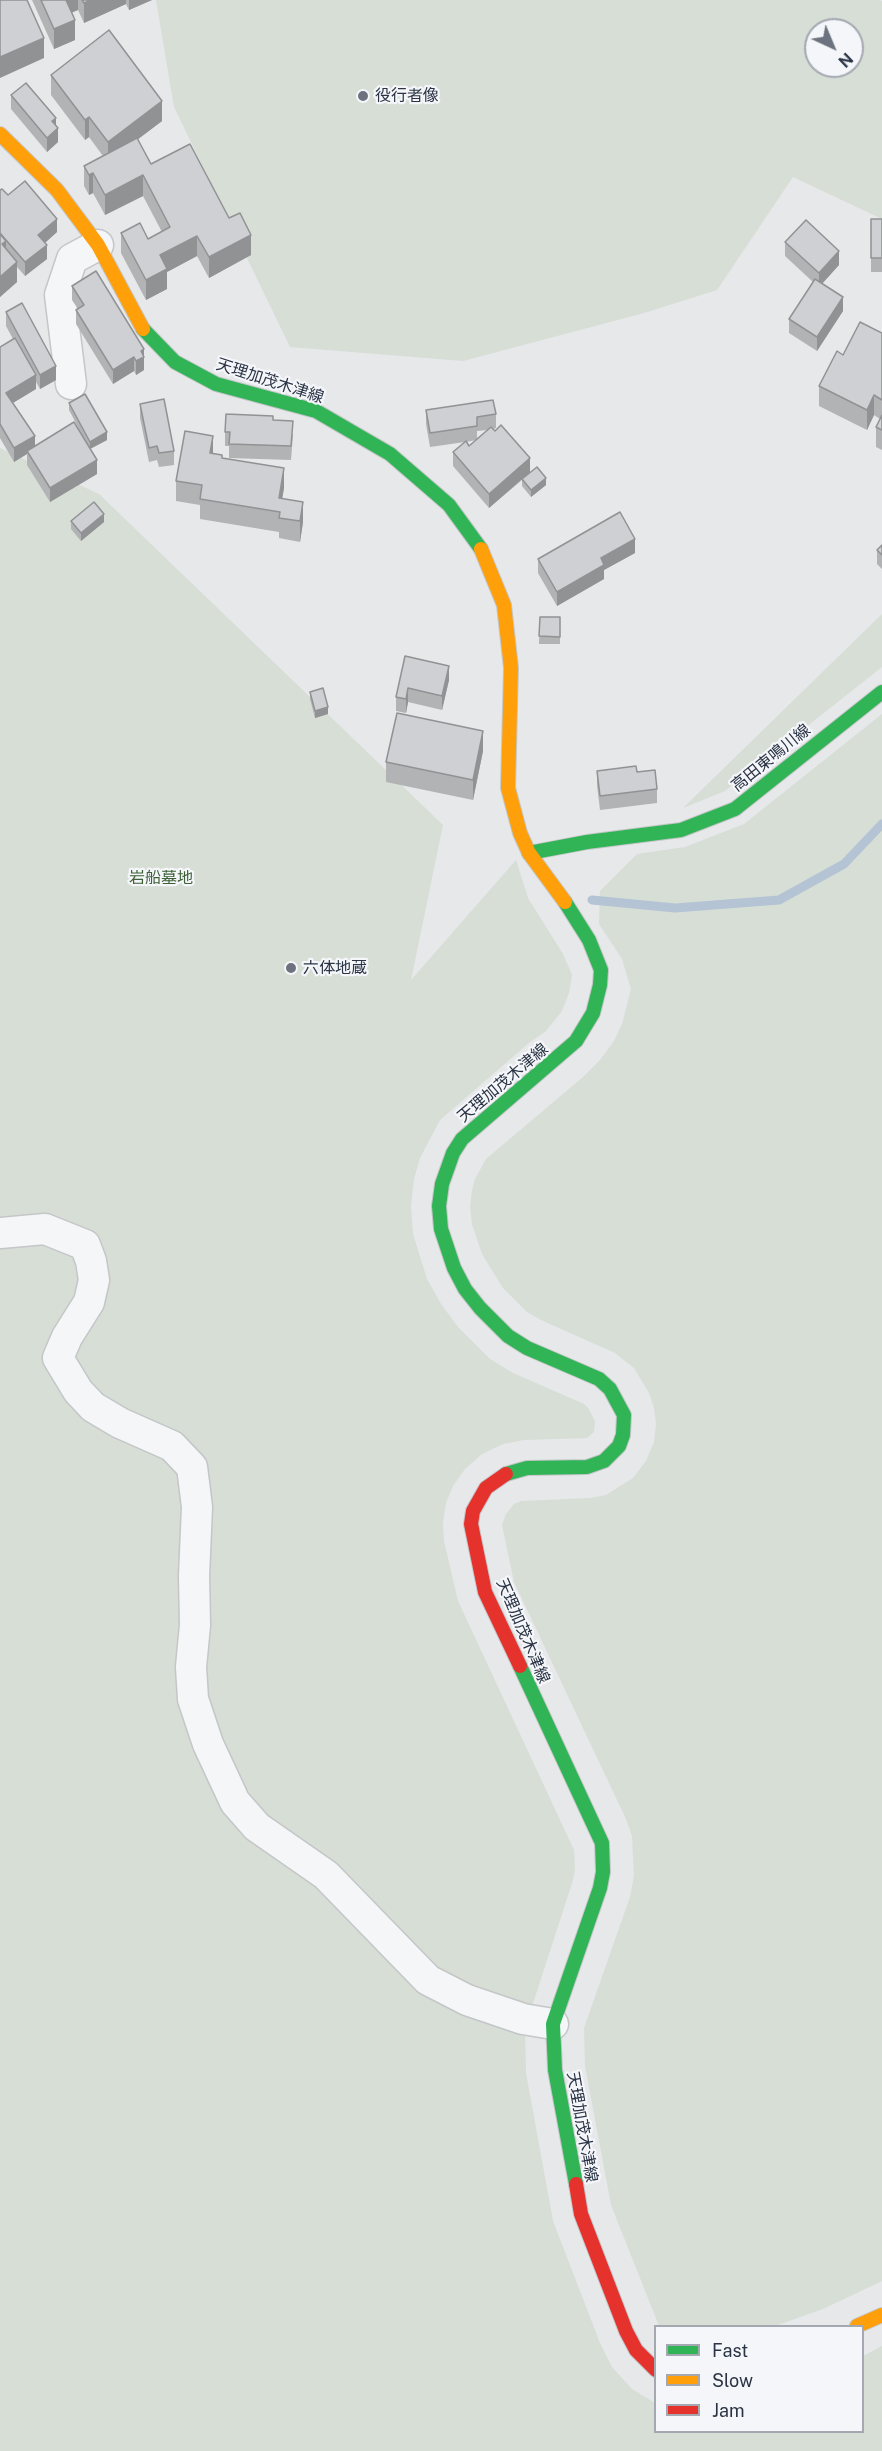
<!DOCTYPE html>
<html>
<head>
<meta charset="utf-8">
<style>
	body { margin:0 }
	#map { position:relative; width:882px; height:2451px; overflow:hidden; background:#e6e8ea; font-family:"Public Sans",sans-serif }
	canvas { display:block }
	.legend { position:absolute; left:654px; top:2325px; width:210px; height:108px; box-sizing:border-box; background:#f4f6f9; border:2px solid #a4a8b1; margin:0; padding:8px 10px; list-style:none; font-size:18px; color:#2b3445 }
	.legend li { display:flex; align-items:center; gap:12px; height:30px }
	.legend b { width:30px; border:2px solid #a4a8b1 }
	.north { position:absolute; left:804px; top:18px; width:60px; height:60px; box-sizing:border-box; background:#f4f6f9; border:2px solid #a4a8b1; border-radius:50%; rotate:136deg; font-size:16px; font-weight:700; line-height:24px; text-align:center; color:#2b3445 }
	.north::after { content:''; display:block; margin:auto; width:21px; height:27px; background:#6c737f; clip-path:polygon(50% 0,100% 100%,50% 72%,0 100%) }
</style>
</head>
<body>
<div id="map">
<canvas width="882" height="2451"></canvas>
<ul class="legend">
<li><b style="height:8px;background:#30b455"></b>Fast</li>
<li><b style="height:8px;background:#ff9f0a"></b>Slow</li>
<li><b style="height:8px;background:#e5322d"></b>Jam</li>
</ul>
<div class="north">N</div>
</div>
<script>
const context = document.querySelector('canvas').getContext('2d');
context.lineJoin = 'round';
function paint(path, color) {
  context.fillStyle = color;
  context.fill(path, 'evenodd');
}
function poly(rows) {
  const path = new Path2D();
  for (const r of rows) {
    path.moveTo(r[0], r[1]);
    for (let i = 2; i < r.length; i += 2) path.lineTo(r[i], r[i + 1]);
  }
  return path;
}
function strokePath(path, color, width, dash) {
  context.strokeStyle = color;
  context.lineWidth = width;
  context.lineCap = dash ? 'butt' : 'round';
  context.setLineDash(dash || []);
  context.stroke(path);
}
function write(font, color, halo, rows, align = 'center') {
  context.font = font + ' "Public Sans","Noto Sans JP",sans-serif';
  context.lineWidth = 4.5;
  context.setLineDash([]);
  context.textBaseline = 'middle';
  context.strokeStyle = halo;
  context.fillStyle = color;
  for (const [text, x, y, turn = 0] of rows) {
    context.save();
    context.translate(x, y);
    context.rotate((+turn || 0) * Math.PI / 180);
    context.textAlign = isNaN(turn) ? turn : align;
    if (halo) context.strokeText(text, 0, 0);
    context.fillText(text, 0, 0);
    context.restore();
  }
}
paint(poly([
	[156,0,880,0,882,1,882,219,793,177,717,290,644,313,463,361,290,347,174,107],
	[816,30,852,30,852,66,816,66],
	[0,448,99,494,443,825,411,980,516,860,528,898,563,954,572,975,569,993,562,1011,545,1032,530,1042,440,1120,420,1158,414,1179,411,1206,413,1234,427,1279,441,1304,458,1327,490,1359,513,1373,584,1404,588,1408,595,1421,594,1432,587,1438,524,1440,503,1444,482,1454,465,1469,453,1486,446,1503,443,1523,444,1541,458,1601,574,1850,575,1870,573,1880,525,2028,526,2073,553,2221,600,2343,612,2367,632,2389,655,2403,656,2432,862,2432,863,2356,882,2346,882,2451,0,2451],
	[882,614,882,667,725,791,683,808],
	[882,714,882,2281,823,2309,775,2326,659,2326,611,2205,585,2066,584,2028,630,1897,634,1876,632,1836,626,1819,514,1582,502,1525,506,1514,514,1504,521,1501,590,1498,606,1495,633,1478,646,1461,654,1442,656,1424,654,1408,649,1393,634,1368,615,1353,541,1320,527,1312,503,1288,482,1254,472,1224,470,1207,472,1190,475,1179,486,1159,583,1077,600,1060,614,1041,622,1024,631,989,622,959,599,924,600,891,637,854,685,847,744,824]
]), '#d6ded6');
strokePath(poly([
	[592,900,675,908,779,900,844,864,882,824]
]), '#b4c4d5', 9);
const street = poly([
	[71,384,60,295,72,259,98,245],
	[0,1233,45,1229,85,1245,91,1261,94,1280,89,1302,67,1337,58,1358,78,1391,93,1407,120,1423,172,1446,192,1467,197,1507,194,1576,195,1625,191,1667,193,1699,208,1744,235,1802,257,1827,326,1875,428,1980,467,2000,523,2019,553,2024]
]);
const fast = poly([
	[143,329,175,362,216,384,316,411,390,454,449,505,481,549],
	[529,853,587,842,681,830,735,809,882,692],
	[506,1474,527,1468,587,1467,604,1461,619,1446,623,1435,624,1415,610,1389,599,1379,527,1348,508,1336,480,1308,465,1289,454,1268,441,1229,439,1206,442,1184,453,1153,462,1139,576,1041,593,1013,600,985,601,970,589,940,565,902],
	[520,1666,602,1843,603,1872,600,1888,553,2024,555,2070,576,2184]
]);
const slow = poly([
	[0,134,57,190,98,245,143,329],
	[481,549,504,605,511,668,508,788,520,833,529,853,565,902],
	[857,2326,882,2315]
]);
const jam = poly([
	[506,1474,486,1488,473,1511,471,1524,485,1592,520,1666],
	[576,2184,581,2214,626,2331,636,2350,656,2370]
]);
strokePath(street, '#c4c6c8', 33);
strokePath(fast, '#c4c6c8', 16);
strokePath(slow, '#c4c6c8', 16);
strokePath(jam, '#c4c6c8', 16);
strokePath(street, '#f5f6f7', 30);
strokePath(fast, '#30b455', 14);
strokePath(slow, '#ff9f0a', 14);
strokePath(jam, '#e5322d', 14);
paint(poly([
	[32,0,152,0,129,10,126,4,84,23,78,10,72,12,75,40,54,49],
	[51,75,162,121,138,139,151,164,229,218,251,255,209,278,197,256,167,272,167,289,146,300,121,253,121,233,148,239,162,232,143,196,105,215,93,193,89,195,84,186,84,166,103,156,89,137,85,140,51,95],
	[11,95,56,125,58,142,47,152,11,109],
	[0,190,57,232,45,243,47,259,25,276,17,267,17,282,0,297],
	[871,219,882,219,882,272,871,272],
	[785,242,839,265,822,284,843,311,817,351,789,333,789,319,813,282,785,256],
	[72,286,144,349,144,370,136,375,134,371,113,384,76,324,76,310,78,309,72,300],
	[6,312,56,380,40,389,36,382,36,389,13,403,35,446,87,444,69,410,69,403,107,440,90,449,97,474,50,502,27,465,27,454,14,462,0,438,0,347,13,339,6,326],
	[882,333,882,450,876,447,876,427,880,419,874,415,867,430,819,406,819,386,843,355],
	[140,404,174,451,174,465,159,467,157,460,149,462,140,418],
	[426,410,496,414,496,428,493,429,530,472,546,485,531,497,522,486,522,480,489,508,453,466,453,452,465,442,430,447,426,424],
	[488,430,477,438,477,431],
	[476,440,469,446,466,442],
	[273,420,293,435,291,460,229,458,229,446,225,446,225,432],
	[213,454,284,488,282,498,303,522,300,542,279,538,279,532,200,519,200,505,176,501,176,481],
	[71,521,104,522,81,541,71,529],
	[882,545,882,569,877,564,877,550],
	[635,553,604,570,604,579,557,606,538,573,538,559],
	[540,617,560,617,560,644,539,644],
	[405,656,449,680,442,710,408,702,406,713,396,711,396,697],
	[310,692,328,714,315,718,310,699],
	[483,751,473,800,386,782,386,762],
	[597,771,637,772,657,789,657,803,600,810,597,785]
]), '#b1b3b5');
paint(poly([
	[64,0,78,0,78,10,64,16],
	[91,0,126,0,126,4,84,23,84,3],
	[129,0,152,0,129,10],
	[75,20,75,40,54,49,54,29],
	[44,38,44,58,0,78,0,57],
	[162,101,162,121,108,162,108,142],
	[89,117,89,137,85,140,85,120],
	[56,118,56,130,58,128,58,142,47,152,47,138,52,121],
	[93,173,93,193,89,195,89,175],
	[143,175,143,196,105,215,105,195],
	[57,219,57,232,38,249,38,235],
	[251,235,251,255,209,278,209,257],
	[197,236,197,256,167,272,167,289,146,300,146,280,160,255],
	[6,241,6,261,2,244],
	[47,245,47,259,25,276,25,262],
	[839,251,839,265,819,287,819,273],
	[17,262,17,282,0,297,0,277],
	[843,297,843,311,817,351,817,337],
	[144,349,144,370,136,375,136,361,141,351],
	[134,357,134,371,113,384,113,370],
	[56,366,56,380,40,389,40,375],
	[36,375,36,389,6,407,6,393],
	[874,395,874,415,867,430,867,410],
	[107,432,107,440,90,449,90,442],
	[35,436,35,450,27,451,27,454,14,462,14,448],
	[213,436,213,456,210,453],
	[530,458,530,472,489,508,489,494],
	[97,460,97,474,50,502,50,488],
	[284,468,284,488,280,512,279,498],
	[546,478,546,485,531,497,531,490],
	[303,502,303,522,300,542,300,521],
	[104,514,104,522,81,541,81,533],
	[635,539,635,553,604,570,604,579,557,606,557,592,601,558],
	[449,666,449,680,442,710,442,696],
	[408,688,408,702,406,713,406,699],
	[328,707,328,714,315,718,315,711],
	[483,731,483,751,473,800,473,780]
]), '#909294');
const building = poly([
	[0,0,27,0,44,38,0,57,0,0],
	[41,0,66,0,75,20,54,29,41,0],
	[82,0,91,0,84,3,82,0],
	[109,30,162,101,108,142,89,117,85,120,51,75,109,30],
	[26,83,56,118,52,121,58,128,47,138,11,95,26,83],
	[137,138,151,164,190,144,229,218,240,213,251,235,209,257,197,236,160,255,167,269,146,280,121,233,140,223,148,239,170,227,143,175,105,195,93,173,89,175,84,166,137,138],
	[25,181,57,219,38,235,47,245,25,262,0,233,0,190,2,189,8,195,25,181],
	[871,219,882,219,882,258,871,258,871,219],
	[806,220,839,251,819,273,785,242,806,220],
	[0,234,6,241,2,244,17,262,0,277,0,234],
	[96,271,144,349,141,351,144,357,136,361,134,357,113,370,76,310,84,305,72,286,96,271],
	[815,279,843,297,817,337,789,319,815,279],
	[22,303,56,366,40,375,6,312,22,303],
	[860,322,882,333,882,400,874,395,867,410,819,386,837,351,843,355,860,322],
	[15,338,36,375,6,393,35,436,14,448,0,424,0,347,15,338],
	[85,394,107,432,90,442,69,403,85,394],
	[164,399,174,451,159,453,157,446,149,448,140,404,164,399],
	[493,400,496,414,477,417,477,426,430,433,426,410,493,400],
	[226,414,273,416,273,420,293,421,291,446,229,444,230,432,225,432,226,414],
	[882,415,882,430,876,427,882,415],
	[74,422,97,460,50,488,27,451,74,422],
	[501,425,530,458,489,494,453,452,466,441,469,446,491,427,495,431,501,425],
	[185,431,213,436,210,453,222,455,222,458,284,468,279,498,303,502,300,521,279,518,280,512,200,499,202,485,176,481,185,431],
	[537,467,546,478,531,490,522,479,537,467],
	[94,502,104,514,81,533,71,521,94,502],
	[620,512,635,539,601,558,604,565,557,592,538,559,620,512],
	[882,545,882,555,877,550,882,545],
	[540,617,560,617,560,637,539,636,540,617],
	[405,656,449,666,442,696,408,688,406,699,396,697,405,656],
	[323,688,328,707,315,711,310,692,323,688],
	[397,713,483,731,473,780,386,762,397,713],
	[636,766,637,772,655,770,657,789,600,796,597,771,636,766]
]);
paint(building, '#ced0d3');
strokePath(building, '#909294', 1.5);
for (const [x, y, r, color] of [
	[363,96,6,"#6c737f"],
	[291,968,6,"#6c737f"]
]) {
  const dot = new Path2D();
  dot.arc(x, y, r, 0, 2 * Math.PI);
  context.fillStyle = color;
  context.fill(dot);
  strokePath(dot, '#f4f6f9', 2);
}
write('16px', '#2b3445', '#f4f6f9', [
	["役行者像",375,96],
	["六体地蔵",303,968]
], 'left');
write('16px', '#2b3445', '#f4f6f9', [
	["天理加茂木津線",270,381,18],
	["高田東鳴川線",771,758,-39],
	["天理加茂木津線",503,1083,-40],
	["天理加茂木津線",523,1631,67],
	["天理加茂木津線",582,2127,80]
]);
write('16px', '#3f6138', '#f4f6f9', [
	["岩船墓地",161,878]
]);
</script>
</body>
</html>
